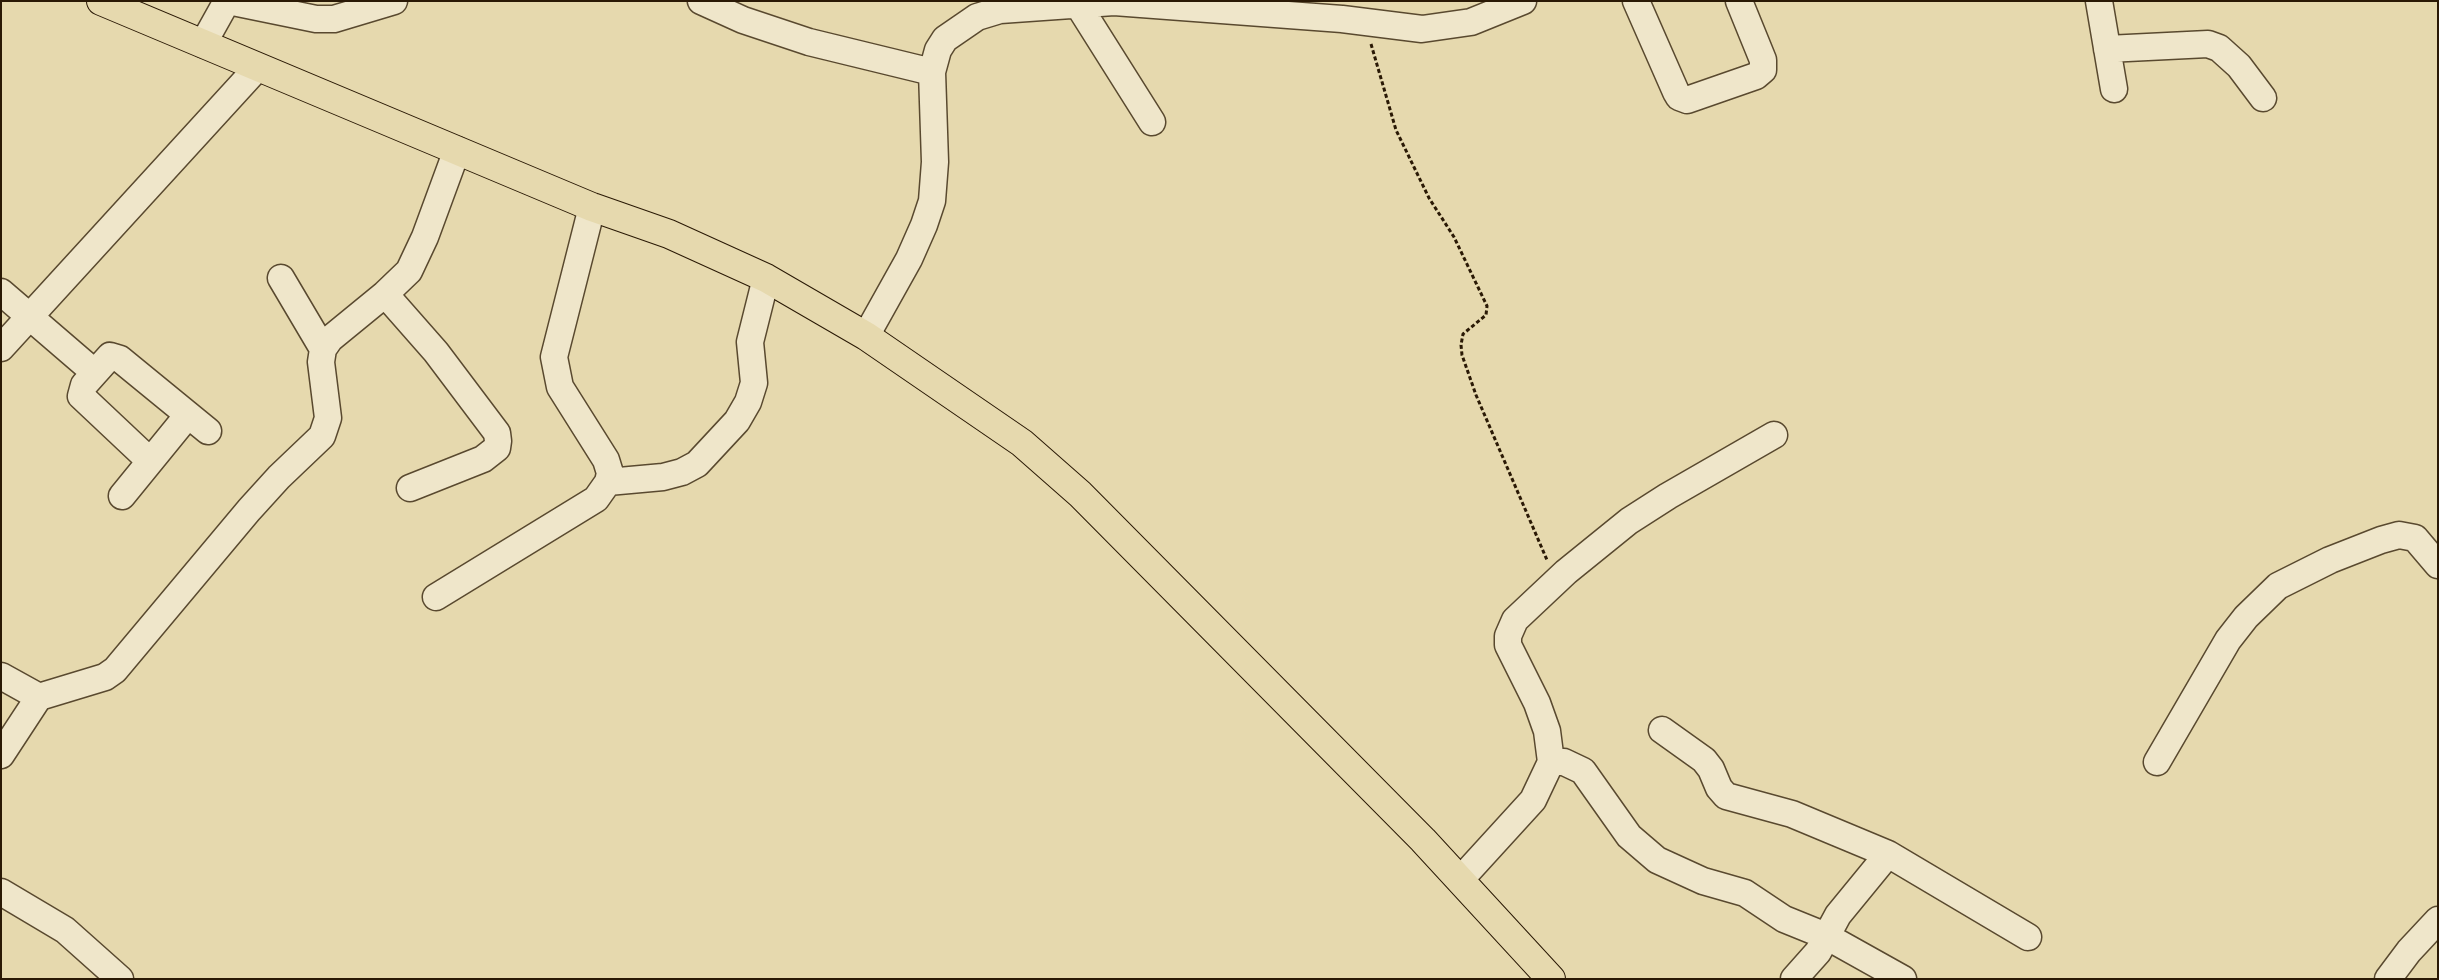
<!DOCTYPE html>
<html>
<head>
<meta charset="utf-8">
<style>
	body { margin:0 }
	#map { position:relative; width:2439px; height:980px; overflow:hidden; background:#e6d9ae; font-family:"IM FELL Great Primer",serif }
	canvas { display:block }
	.frame { position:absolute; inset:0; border:2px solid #2a1905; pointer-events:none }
</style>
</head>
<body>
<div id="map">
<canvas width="2439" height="980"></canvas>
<div class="frame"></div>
</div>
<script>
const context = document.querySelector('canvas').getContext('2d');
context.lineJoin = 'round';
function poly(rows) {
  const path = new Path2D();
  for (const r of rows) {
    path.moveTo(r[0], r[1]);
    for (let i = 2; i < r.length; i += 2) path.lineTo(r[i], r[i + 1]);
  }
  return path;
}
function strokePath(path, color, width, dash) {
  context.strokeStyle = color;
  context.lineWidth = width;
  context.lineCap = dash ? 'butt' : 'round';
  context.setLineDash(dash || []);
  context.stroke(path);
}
const minor = poly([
	[228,1,316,19,334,19,394,1],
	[701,1,743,20,809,42,932,72],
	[1636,1,1676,92,1679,97,1687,100,1756,76,1763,70,1763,60,1739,1],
	[2099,1,2114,89],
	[1077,3,1152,122],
	[203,44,227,1],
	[2107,49,2208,44,2219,48,2239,66,2263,98],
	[281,278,323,349],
	[1,292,94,372],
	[385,294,436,352,497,433,498,441,497,448,483,459,410,488],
	[866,336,909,259,924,225,932,201,935,162,932,72,938,50,945,39,977,17,1000,10,1114,2,1342,19,1422,29,1471,22,1523,1],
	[1,348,258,67],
	[150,461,81,396,84,385,110,356,120,359,208,431],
	[608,482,663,477,682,472,697,464,737,421,748,402,754,383,750,342,766,278],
	[122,496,188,415],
	[436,597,596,499,608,482,610,473,606,460,560,387,554,357,592,207],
	[1,676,39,697],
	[1662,730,1704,760,1711,769,1719,788,1726,796,1792,814,1888,854,2028,937],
	[1,755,39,697,105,677,115,670,249,510,279,477,322,436,328,418,321,362,323,349,330,339,385,294,409,271,425,237,457,150],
	[1551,762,1564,762,1583,771,1629,836,1657,860,1703,881,1745,893,1784,919,1826,936,1903,979],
	[2157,762,2228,640,2246,617,2278,586,2330,560,2381,540,2399,535,2415,538,2438,565],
	[1460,880,1533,800,1551,762,1547,731,1537,703,1508,645,1508,636,1515,620,1566,572,1629,521,1668,496,1774,435],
	[1,892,65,930,120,979],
	[1794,979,1818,952,1838,915,1888,854],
	[2388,979,2409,951,2438,920]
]);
const major = poly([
	[101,1,592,207,669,234,766,278,866,336,1022,443,1080,494,1423,840,1551,979]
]);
strokePath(minor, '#59492f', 29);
strokePath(major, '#2a1905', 30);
strokePath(poly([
	[1371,44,1396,130,1429,198,1454,237,1487,306,1486,315,1463,334,1461,345,1462,355,1476,395,1547,560]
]), '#2a1905', 3, [4, 2.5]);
strokePath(minor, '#efe6ca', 26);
strokePath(major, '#e6d9ae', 28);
</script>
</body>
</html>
